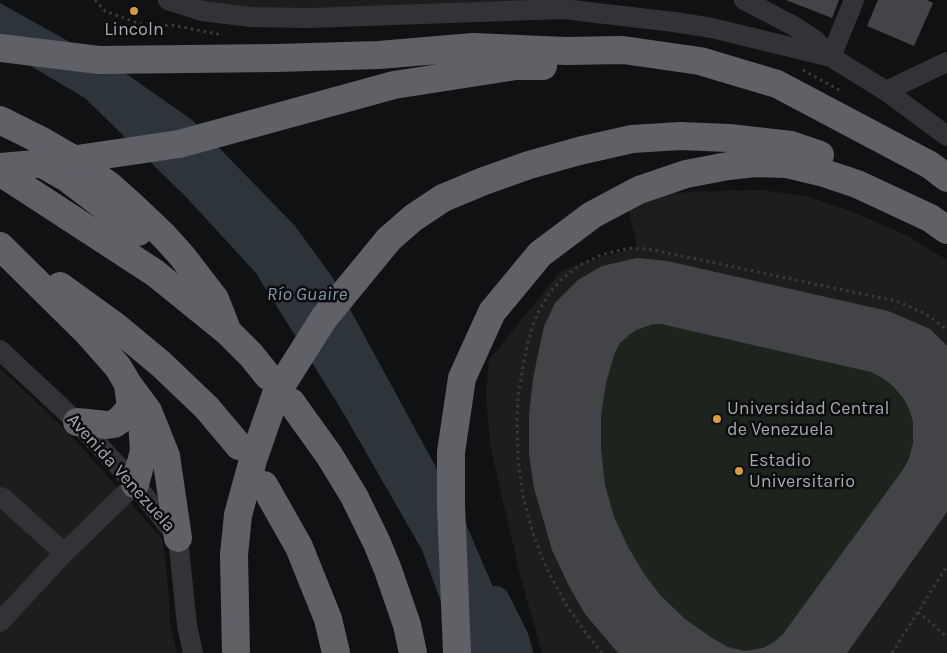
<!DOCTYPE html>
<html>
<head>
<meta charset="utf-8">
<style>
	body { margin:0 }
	canvas { display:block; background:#101112 }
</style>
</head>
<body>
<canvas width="947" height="653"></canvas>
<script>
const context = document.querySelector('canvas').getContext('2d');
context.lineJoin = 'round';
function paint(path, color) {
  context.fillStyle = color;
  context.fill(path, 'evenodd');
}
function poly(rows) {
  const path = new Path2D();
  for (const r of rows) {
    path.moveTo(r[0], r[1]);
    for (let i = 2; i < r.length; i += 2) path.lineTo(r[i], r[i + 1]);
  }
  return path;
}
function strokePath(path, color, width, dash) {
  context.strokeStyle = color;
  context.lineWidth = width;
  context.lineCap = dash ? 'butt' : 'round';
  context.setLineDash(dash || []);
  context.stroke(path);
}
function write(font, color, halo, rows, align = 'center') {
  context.font = font + ' Karla,sans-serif';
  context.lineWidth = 5;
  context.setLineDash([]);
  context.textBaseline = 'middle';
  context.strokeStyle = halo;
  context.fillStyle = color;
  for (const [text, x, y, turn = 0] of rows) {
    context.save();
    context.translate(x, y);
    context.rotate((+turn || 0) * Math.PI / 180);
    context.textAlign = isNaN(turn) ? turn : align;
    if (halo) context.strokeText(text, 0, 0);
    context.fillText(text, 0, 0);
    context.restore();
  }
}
paint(poly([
	[162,0,561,0,338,18],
	[761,190,805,196,851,211,908,236,947,260,947,653,542,653,520,575,490,444,486,394,489,360,561,271,575,265,637,247,626,198,690,192],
	[0,368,71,435,163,540,169,597,170,624,177,653,0,653]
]), '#1d1d1e');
paint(poly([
	[637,258,667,261,888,311,930,329,947,346,947,512,847,653,618,653,585,614,569,586,552,550,534,488,529,453,529,416,533,379,538,354,544,326,555,303,578,280,602,266]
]), '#1d241e');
paint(poly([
	[0,3,125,73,192,120,295,226,333,278,463,517,511,629,517,653,460,653,422,550,344,414,256,273,187,198,85,98,0,48]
]), '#2e353a');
strokePath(poly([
	[495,601,514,639,518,653]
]), '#2e353a', 30);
paint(poly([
	[786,0,839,0,832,18],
	[878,0,927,0,933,3,914,46,867,26],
	[637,258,667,261,888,311,930,329,947,346,947,512,847,653,618,653,585,614,569,586,552,550,534,488,529,453,529,416,533,379,538,354,544,326,555,303,578,280,602,266],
	[653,324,661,324,871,372,884,379,893,386,904,399,910,411,913,422,913,443,909,459,902,471,783,634,774,642,763,648,745,651,728,647,712,638,685,619,660,595,645,575,628,547,614,517,605,485,601,449,601,416,606,383,614,355,620,343,628,336,636,330]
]), '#424447');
strokePath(poly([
	[95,0,105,11,148,27,172,25,223,35],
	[803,70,839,90],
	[918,612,947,637],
	[602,653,588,636,568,608,546,567,534,536,527,512,522,490,518,459,517,419,518,397,524,361,528,342,534,322,541,307,551,291,561,280,580,265,601,255,620,250,632,248,648,249,896,301,922,312,930,317,947,330],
	[892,653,947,566]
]), '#383a3d', 3, [2.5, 4]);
strokePath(poly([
	[168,0,202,11,251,17,309,18,563,9,674,22,712,28,831,57,886,91,947,136],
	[744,0,794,26,815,40,831,57],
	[831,57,854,0],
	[886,91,947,62],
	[0,350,77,422,135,484,178,538,187,625,193,653],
	[0,497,3,498,64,553],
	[0,622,64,553,135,484]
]), '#323336', 20);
strokePath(poly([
	[0,48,99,60,276,58,379,55,473,47,566,51,623,50,700,61,777,84,930,165,947,178],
	[0,120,44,142,68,156,110,186,128,202,164,236,182,256,215,299,226,327],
	[179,144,394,85,516,66,543,66],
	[39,162,67,178,138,232],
	[0,172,155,273,229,333,251,355,268,376],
	[0,246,87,332,118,367,128,384,148,411,166,456,178,538],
	[60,286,114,325,161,364,207,408,239,446],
	[324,318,389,239,413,218,443,198,484,181,529,165,579,151,632,139,680,136,729,138,791,145,820,155],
	[291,402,329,455,354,496,377,543,388,570,407,625,413,653],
	[77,422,107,425,114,424,121,419,131,407,128,385],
	[135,484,144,451,142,420,140,416],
	[264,485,299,547,328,619,336,653],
	[235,605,236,653],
	[457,653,451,505,451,452,462,378,492,312,540,254,592,215,639,190,686,174,728,166,755,163,786,164,824,173,857,184,930,218,947,230]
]), '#5f6167', 28);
strokePath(poly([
	[0,167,57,162,179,144],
	[235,605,234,555,238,515,253,460,276,394,324,318]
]), '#5f6167', 28);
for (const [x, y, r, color] of [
	[134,11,5,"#da9b40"],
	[717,419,5,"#da9b40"],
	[739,471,5,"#da9b40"]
]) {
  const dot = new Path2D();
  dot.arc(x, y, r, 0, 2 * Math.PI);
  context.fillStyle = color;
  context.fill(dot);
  strokePath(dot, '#0c0c0d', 2);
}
write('18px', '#a3a8b1', '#0c0c0d', [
	["Lincoln",134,30,"center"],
	["Universidad Central",727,409],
	["de Venezuela",727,430],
	["Estadio",749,461],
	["Universitario",749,482]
], 'left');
write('18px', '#a3a8b1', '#0c0c0d', [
	["Avenida Venezuela",121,473,48]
]);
write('italic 19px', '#7e98a8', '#0c0c0d', [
	["Río Guaire",307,295]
]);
</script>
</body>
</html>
